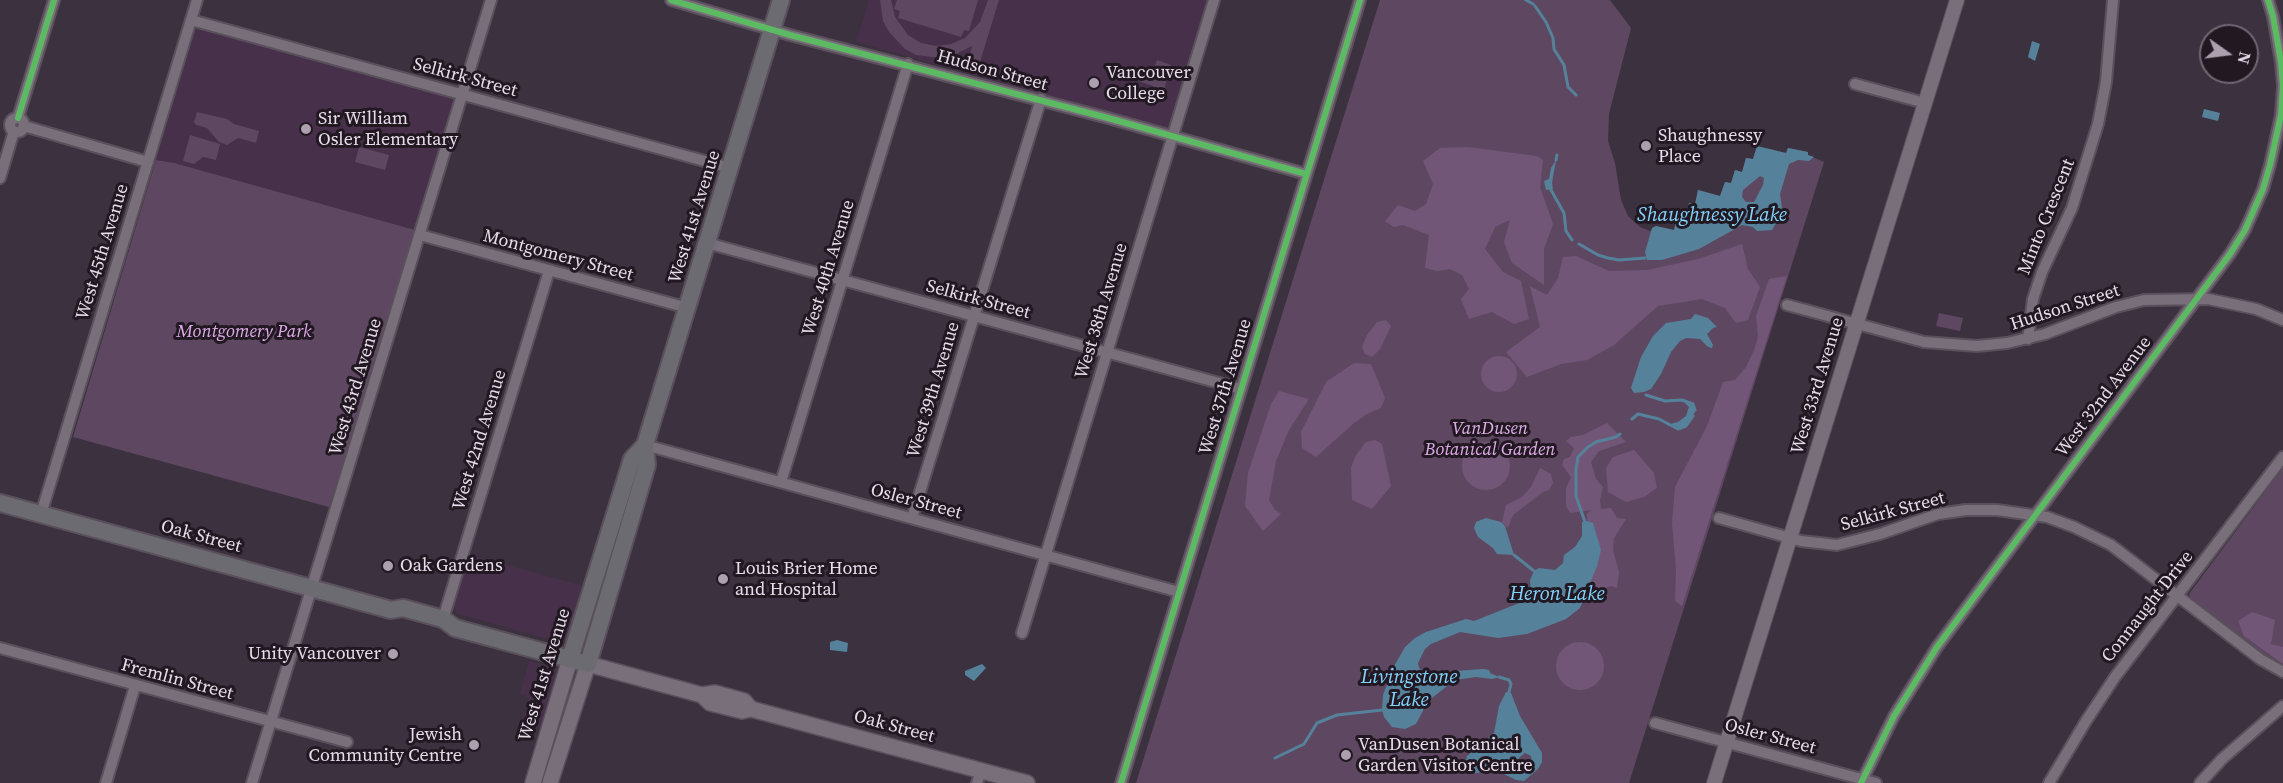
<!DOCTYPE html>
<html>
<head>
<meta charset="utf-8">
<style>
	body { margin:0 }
	#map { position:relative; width:2283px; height:783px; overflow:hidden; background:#3c313e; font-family:"Source Serif 4",serif }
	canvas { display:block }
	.north { position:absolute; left:2199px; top:24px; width:60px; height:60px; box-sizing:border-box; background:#211822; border:2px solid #716672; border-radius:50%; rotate:104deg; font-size:16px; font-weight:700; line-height:24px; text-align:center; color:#e8dcea }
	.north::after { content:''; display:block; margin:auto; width:21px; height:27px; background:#aca0ae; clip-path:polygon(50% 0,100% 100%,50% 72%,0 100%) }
</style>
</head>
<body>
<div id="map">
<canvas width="2283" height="783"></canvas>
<div class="north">N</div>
</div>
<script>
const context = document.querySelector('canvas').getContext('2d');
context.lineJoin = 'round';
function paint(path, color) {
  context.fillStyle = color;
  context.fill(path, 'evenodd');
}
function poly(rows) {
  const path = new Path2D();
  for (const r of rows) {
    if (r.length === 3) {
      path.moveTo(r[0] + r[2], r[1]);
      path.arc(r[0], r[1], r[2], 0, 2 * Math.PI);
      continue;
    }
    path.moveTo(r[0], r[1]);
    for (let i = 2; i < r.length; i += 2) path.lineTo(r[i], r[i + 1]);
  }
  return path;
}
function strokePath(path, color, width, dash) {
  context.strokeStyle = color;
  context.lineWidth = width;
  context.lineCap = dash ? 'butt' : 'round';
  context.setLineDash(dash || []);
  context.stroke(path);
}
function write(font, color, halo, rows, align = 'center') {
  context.font = font + ' "Source Serif 4",serif';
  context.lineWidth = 6;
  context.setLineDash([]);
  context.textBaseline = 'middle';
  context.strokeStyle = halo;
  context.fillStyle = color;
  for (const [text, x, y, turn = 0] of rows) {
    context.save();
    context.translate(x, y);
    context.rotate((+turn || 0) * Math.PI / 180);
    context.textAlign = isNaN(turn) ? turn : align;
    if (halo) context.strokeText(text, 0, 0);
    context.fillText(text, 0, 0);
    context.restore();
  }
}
paint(poly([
	[869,0,1210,0,1170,127,1166,129,856,42],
	[199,28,204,28,452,97,454,104,415,230,156,160,194,32],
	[474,556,581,585,584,588,568,640,561,643,456,613,454,604,469,557],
	[529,661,552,667,556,669,557,672,542,728,522,723,529,697,520,694]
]), '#46304a');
paint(poly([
	[880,0,891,0,895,17,908,35,921,43,936,46,951,44,965,38,980,22,988,0,999,0,979,65,968,62,972,46,952,56,940,58,916,55,905,49,889,32,883,21],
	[897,0,978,0,969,31,964,30,961,37,898,18,900,11,894,9],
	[1380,0,1610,0,1631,28,1609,114,1608,141,1615,163,1621,200,1628,216,1640,227,1650,231,1656,226,1674,230,1678,215,1685,217,1689,203,1695,204,1698,190,1720,196,1725,182,1731,183,1735,170,1742,172,1746,158,1753,159,1757,146,1786,153,1788,148,1808,152,1808,155,1824,162,1629,783,1136,783],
	[1157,60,1171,65,1164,90,1127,77,1130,68,1152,75],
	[197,112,227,119,234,124,259,131,256,143,238,138,227,145,219,142,207,128,196,125,194,122],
	[190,135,220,144,216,160,203,157,194,164,183,161],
	[359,147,389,155,385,170,355,162],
	[156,160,174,163,415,230,329,507,73,437],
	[1939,313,1963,318,1960,331,1936,326],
	[2283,468,2283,667,2265,657,2191,599,2189,594]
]), '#5e4861');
paint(poly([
	[1468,147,1537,156,1543,160,1540,187,1553,224,1544,249,1544,285,1512,263,1504,242,1510,220,1495,227,1485,249,1503,272,1521,281,1529,319,1514,324,1492,312,1469,319,1461,299,1469,289,1462,275,1450,269,1437,271,1425,268,1429,235,1403,225,1394,227,1385,221,1398,205,1415,211,1426,204,1433,184,1423,161,1440,148],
	[1742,244,1748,269,1760,287,1748,320,1736,323,1725,308,1702,299,1658,306,1614,345,1587,360,1561,364,1527,377,1506,352,1540,327,1530,286,1547,295,1558,278,1563,257,1576,256,1609,271,1647,270,1698,259],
	[1787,276,1682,606,1675,601,1676,570,1672,523,1675,487,1707,426,1723,382,1735,380,1746,367,1754,350,1758,337,1756,316,1769,279],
	[1386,320,1391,326,1380,349,1372,357,1365,354,1362,347,1367,335,1377,322],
	[1499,374,18],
	[1354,363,1371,364,1385,398,1381,408,1367,414,1354,423,1316,457,1302,448,1301,432,1326,382],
	[1279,391,1309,399,1289,430,1276,461,1269,500,1275,510,1281,514,1263,531,1245,506,1248,473,1271,404],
	[1607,423,1626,442,1599,451,1591,462,1596,479,1603,487,1600,500,1601,509,1611,508,1617,518,1626,519,1614,538,1613,550,1619,572,1617,588,1610,586,1588,596,1592,583,1589,577,1587,514,1591,510,1570,513,1566,506,1566,488,1571,477,1562,465,1564,459,1570,457,1574,448,1566,441,1571,437,1583,435],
	[1375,440,1382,444,1391,486,1372,509,1352,500,1351,468,1356,455,1366,442],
	[1486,466,24],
	[1634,450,1654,473,1657,488,1644,497,1626,502,1608,492,1606,468,1613,457],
	[1540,468,1551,474,1553,483,1549,490,1543,492,1513,515,1508,528,1502,522,1506,505,1522,497,1531,487],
	[2252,612,2275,620,2271,644,2283,647,2283,664,2244,636,2238,621],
	[1580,666,24]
]), '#725677');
paint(poly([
	[2032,41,2040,44,2035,61,2028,57],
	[2204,109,2220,113,2218,121,2202,117],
	[1757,146,1786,153,1788,148,1808,152,1808,155,1814,157,1809,161,1798,160,1789,164,1780,194,1782,208,1780,217,1772,230,1757,231,1753,227,1742,225,1699,249,1662,260,1647,260,1645,252,1652,228,1656,226,1674,230,1678,215,1685,217,1689,203,1695,204,1698,190,1720,196,1725,182,1731,183,1735,170,1742,172,1746,158,1753,159],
	[1760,176,1764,178,1763,185,1754,202,1746,202,1742,197,1743,190],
	[1556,160,1552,183,1553,189,1546,190,1544,181,1549,179,1551,168],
	[1695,314,1708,318,1717,327,1713,328,1707,334,1713,345,1712,348,1708,347,1700,339,1686,338,1680,341,1671,352,1661,374,1651,389,1644,392,1634,393,1631,388,1641,357,1653,336,1666,323,1691,319],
	[1682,400,1693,404,1695,412,1686,426,1678,429,1667,425,1678,422,1686,416,1689,407],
	[1486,518,1501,522,1505,526,1514,555,1497,554,1493,548,1478,537,1474,528,1476,522],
	[1587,521,1593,523,1601,550,1597,566,1580,608,1566,619,1527,634,1498,638,1460,632,1431,644,1425,649,1418,663,1419,668,1422,671,1431,671,1442,676,1455,671,1483,669,1489,670,1490,673,1499,677,1492,679,1476,677,1455,680,1428,701,1416,724,1405,729,1392,727,1384,717,1382,710,1383,695,1393,668,1405,647,1415,638,1426,632,1466,619,1474,621,1527,600,1531,596,1530,580,1534,571,1539,568,1555,570,1563,563,1564,555,1575,547,1582,536,1582,522],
	[837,640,848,643,847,652,830,650,830,642],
	[982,664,986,668,974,681,965,675,965,671],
	[1506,692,1511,693,1520,716,1542,753,1542,762,1538,769,1524,781,1516,780,1498,771,1491,770,1472,774,1464,770,1467,756,1494,733,1499,706],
	[1525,753,1531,756,1532,762,1529,769,1526,770,1519,767,1517,762,1520,757]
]), '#55829a');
strokePath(poly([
	[1526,0,1533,4],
	[1535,6,1546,22,1553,38,1554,49,1564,65,1568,87,1576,95],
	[1556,160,1557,155],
	[1551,190,1564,213,1566,231,1572,240],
	[1579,244,1598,255,1608,258,1619,260,1645,258],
	[1646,395,1665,401,1682,400,1693,404,1695,410],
	[1632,419,1638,414,1659,419,1678,429,1686,426,1693,416],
	[1585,522,1576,496,1576,469,1578,457,1588,447,1596,442,1616,437,1620,434],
	[1514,555,1534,571],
	[1499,677,1509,680,1511,684,1509,692],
	[1275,758,1304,744,1317,723,1337,715,1382,710]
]), '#55829a', 3);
const minor = poly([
	[671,0,790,35,1108,118,1306,174],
	[191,20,730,168],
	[1855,84,1925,103],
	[18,118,54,0],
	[17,125,7],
	[24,126,148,162],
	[0,178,14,131],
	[420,235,688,308],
	[707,243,1241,389],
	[1787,305,1924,342,1977,346,2007,343,2045,334,2116,307,2144,300,2208,299,2256,309,2283,320],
	[2028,339,2033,299,2042,272,2072,208,2098,124,2106,82,2113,0],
	[645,445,1179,592],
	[781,482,908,64],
	[41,514,197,0],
	[912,518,1041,99],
	[1719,518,1801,541,1837,545,1880,534,1938,514,1966,510,1997,510,2047,517,2074,527,2111,545,2260,659,2283,672],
	[443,619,549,271],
	[1022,633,1214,0],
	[0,648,347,742],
	[1655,723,1876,783],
	[106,783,135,686],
	[252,783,491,0],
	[977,783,981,771],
	[1121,783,1360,0],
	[1861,783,1894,716,1937,647,2230,254,2245,230,2263,189,2270,165,2281,115,2283,86,2281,62,2273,16,2268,0],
	[2049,783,2086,721,2115,677,2283,457],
	[2200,783,2222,759,2283,706]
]);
const tertiary = poly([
	[1714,783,1957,0]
]);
const secondary = poly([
	[702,695,710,703,742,711,751,709,1027,783],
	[533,783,570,659],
	[550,783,588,664,702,695,715,693,744,701,751,709]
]);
const primary = poly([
	[0,503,391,610,403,608,443,619,455,628,588,664,647,465,645,445,781,0],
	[570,659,632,459,645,445]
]);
strokePath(minor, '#5a505c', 14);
strokePath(tertiary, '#5a505c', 16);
strokePath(secondary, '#5a505c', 18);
strokePath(primary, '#5a505c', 20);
strokePath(minor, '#786f7a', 10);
strokePath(tertiary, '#786f7a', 14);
strokePath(secondary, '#786f7a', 15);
strokePath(primary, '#6c6b71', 16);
strokePath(poly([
	[671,0,790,35,1108,118,1306,174],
	[18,118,54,0],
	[1121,783,1360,0],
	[1861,783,1894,716,1937,647,2230,254,2245,230,2263,189,2270,165,2281,115,2283,86,2281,62,2273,16,2268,0]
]), '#5cba63', 6);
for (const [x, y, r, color] of [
	[1094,83,6,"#aca0ae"],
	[306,129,6,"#aca0ae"],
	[1646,146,6,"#aca0ae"],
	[388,566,6,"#aca0ae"],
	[723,579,6,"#aca0ae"],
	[393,654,6,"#aca0ae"],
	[474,745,6,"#aca0ae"],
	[1346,755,6,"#aca0ae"]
]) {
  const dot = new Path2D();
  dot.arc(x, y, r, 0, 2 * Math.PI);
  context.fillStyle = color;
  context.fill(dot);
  strokePath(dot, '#211822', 2);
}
write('18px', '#e8dcea', '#211822', [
	["Hudson Street",992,71,15],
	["Selkirk Street",465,78,15],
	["West 41st Avenue",695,217,-73],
	["Minto Crescent",2047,217,-68],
	["West 45th Avenue",103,252,-73],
	["Montgomery Street",558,256,15],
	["West 40th Avenue",829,268,-73],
	["Selkirk Street",978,300,15],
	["Hudson Street",2065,308,-18],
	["West 38th Avenue",1102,311,-73],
	["West 33rd Avenue",1818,386,-73],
	["West 43rd Avenue",356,387,-73],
	["West 37th Avenue",1226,387,-73],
	["West 39th Avenue",934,390,-73],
	["West 32nd Avenue",2104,397,-53],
	["West 42nd Avenue",480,440,-73],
	["Osler Street",916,502,15],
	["Selkirk Street",1893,512,-15],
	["Oak Street",201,537,15],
	["Connaught Drive",2148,607,-52],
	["West 41st Avenue",545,675,-73],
	["Fremlin Street",177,680,15],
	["Oak Street",894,727,15],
	["Osler Street",1770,737,15]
]);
write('18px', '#e8dcea', '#211822', [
	["Vancouver",1106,73],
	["College",1106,94],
	["Sir William",318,119],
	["Osler Elementary",318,140],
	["Shaughnessy",1658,136],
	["Place",1658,157],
	["Oak Gardens",400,566],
	["Louis Brier Home",735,569],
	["and Hospital",735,590],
	["Unity Vancouver",381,654,"right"],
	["Jewish",462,735,"right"],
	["Community Centre",462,756,"right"],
	["VanDusen Botanical",1358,745],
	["Garden Visitor Centre",1358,766]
], 'left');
write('italic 18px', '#deace7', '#211822', [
	["Montgomery Park",244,332],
	["VanDusen",1490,429],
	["Botanical Garden",1490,450]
]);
write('italic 20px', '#83d4fc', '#211822', [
	["Shaughnessy Lake",1712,216],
	["Heron Lake",1557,595],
	["Livingstone",1409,678],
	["Lake",1409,701]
]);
</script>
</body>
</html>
